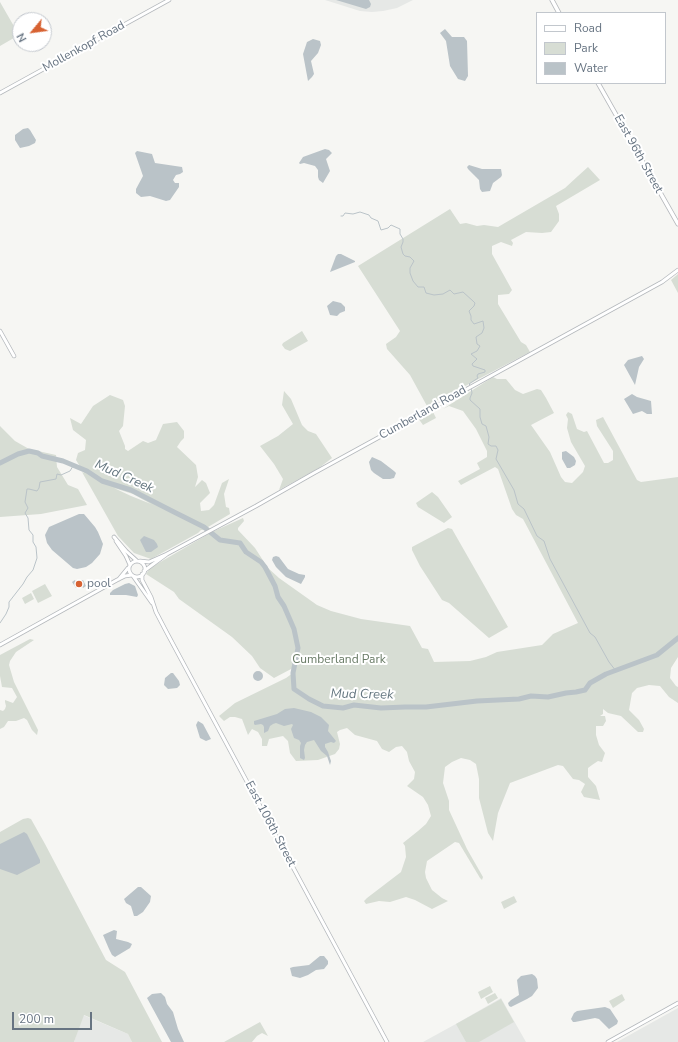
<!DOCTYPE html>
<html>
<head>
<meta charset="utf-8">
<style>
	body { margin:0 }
	#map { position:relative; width:678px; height:1042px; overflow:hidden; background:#f6f6f3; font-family:"Nunito Sans",sans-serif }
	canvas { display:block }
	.legend { position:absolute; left:536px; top:12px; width:130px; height:72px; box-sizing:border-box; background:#fff; border:1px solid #c2c7cd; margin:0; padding:5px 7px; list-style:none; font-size:12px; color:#677482 }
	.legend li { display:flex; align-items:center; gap:8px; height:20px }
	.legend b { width:20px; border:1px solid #c2c7cd }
	.north { position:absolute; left:12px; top:12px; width:40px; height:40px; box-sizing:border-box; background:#fff; border:1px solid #c2c7cd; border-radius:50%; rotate:241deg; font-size:11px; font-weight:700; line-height:16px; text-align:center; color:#677482 }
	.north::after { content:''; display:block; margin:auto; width:14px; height:18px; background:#d76232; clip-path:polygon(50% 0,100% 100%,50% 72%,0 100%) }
	.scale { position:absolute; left:12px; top:1012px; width:80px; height:18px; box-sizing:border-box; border:2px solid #677482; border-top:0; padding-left:5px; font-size:12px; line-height:14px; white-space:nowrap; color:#677482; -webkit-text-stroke:3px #fff; paint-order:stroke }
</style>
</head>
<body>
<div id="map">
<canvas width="678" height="1042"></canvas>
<ul class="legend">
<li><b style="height:5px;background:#fff"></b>Road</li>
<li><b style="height:11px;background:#d7ddd4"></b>Park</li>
<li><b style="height:11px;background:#bac3c8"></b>Water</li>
</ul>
<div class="north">N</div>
<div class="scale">200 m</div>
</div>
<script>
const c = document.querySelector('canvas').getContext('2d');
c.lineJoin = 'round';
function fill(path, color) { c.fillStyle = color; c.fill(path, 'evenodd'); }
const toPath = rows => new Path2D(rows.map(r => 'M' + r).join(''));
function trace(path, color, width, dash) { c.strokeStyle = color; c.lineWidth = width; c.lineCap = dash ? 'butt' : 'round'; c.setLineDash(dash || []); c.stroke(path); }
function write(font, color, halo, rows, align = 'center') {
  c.font = font + ' "Nunito Sans",sans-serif'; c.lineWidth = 4; c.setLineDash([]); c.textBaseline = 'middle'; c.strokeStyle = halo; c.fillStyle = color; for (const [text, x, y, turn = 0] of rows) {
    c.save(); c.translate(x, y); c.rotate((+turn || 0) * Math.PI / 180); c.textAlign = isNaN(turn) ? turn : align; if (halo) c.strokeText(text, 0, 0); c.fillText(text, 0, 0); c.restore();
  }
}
fill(toPath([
	[325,0,413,0,397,8,383,11,372,12,360,11],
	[501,998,526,1042,423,1042,454,1025],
	[678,1008,678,1042,617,1042],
	[83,1015,128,1034,132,1042,74,1042]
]), '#e6e8e6');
fill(toPath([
	[0,2,19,35,0,46],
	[588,167,600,180,556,206,559,214,559,221,551,232,542,233,526,232,511,240,513,243,512,246,501,242,492,246,492,254,512,290,509,294,498,295,498,304,521,342,526,345,530,352,427,406,410,375,387,349,386,344,396,337,400,331,358,266,450,209,460,224,466,223,477,226,484,225,498,227,565,188,578,176],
	[678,274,678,293,671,280],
	[302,331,308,341,290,351,285,349,282,345,283,343],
	[493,377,497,379,506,379,515,390,523,394,537,389,541,390,546,398,554,413,531,425,550,452,561,477,565,482,572,483,583,472,585,466,571,442,567,428,568,419,566,415,568,412,572,414,577,429,584,432,587,431,604,463,608,463,613,460,613,451,597,426,596,420,603,417,637,480,641,482,678,477,678,657,671,668,670,678,676,686,678,687,678,703,669,697,660,686,649,685,637,688,632,693,629,710,639,720,644,729,643,732,638,732,621,716,608,713,603,709,603,714,600,716,605,716,606,721,603,726,596,726,596,735,599,745,605,753,602,762,598,761,592,765,588,768,588,777,596,786,600,800,584,797,581,792,585,784,579,780,573,779,563,766,558,765,510,783,498,813,493,841,488,833,479,798,479,779,476,764,470,760,461,758,452,762,445,767,443,783,449,801,449,810,467,849,483,877,482,880,480,878,459,843,455,842,427,861,425,872,426,878,432,890,442,898,448,901,432,909,415,900,406,897,390,902,379,901,366,904,364,901,367,898,401,872,406,857,405,846,403,843,418,831,426,824,431,816,428,805,423,797,407,786,414,779,415,772,409,761,407,752,402,746,396,747,389,752,382,749,377,741,355,735,347,728,340,730,337,732,340,744,339,749,335,754,318,760,296,761,290,753,288,741,283,736,269,739,267,746,262,746,262,739,258,732,252,729,248,735,242,719,235,717,230,717,224,721,219,716,235,703,286,678,293,673,293,668,274,678,260,668,252,656,232,637,179,599,174,592,146,574,150,568,212,532,243,518,244,521,238,528,238,530,255,548,268,568,279,578,317,605,331,611,361,619,410,626,422,648,428,649,434,662,470,661,486,657,497,652,542,645,553,634,578,623,523,519,516,515,512,509,498,469,495,467,461,485,458,481,480,469,477,463,487,457,487,451,476,429,463,411,449,406,443,409],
	[284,391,291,399,302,425,308,431,316,434,332,458,319,468,279,490,283,479,274,464,260,446,278,436,293,424,282,405],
	[110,395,123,400,125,406,123,426,119,431,125,446,125,449,128,451,143,441,148,443,156,440,163,424,177,422,184,431,184,438,181,441,177,447,196,465,198,477,195,487,202,480,206,483,210,493,200,503,201,511,209,510,214,505,222,483,229,479,224,494,226,507,229,508,230,514,203,530,201,530,198,533,151,559,134,553,118,536,82,472,84,473,76,460,78,453,85,450,86,440,73,430,70,418,81,424,93,406],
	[114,488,133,494,151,504,131,496],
	[432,410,436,418,423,425,418,418],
	[0,426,15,441,29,449,56,455,57,467,68,485,78,489,87,505,41,514,0,517],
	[432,492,438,497,452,517,444,523,418,507,416,503],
	[448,528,452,529,508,627,489,638,449,603,442,600,420,566,412,550,412,547],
	[45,584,52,596,38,603,32,591],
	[31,593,34,599,25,604,22,598],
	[30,639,34,640,16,652,10,661,9,665,14,682,38,730,37,735,32,730,27,720,24,718,16,721,8,721,4,727,0,729,0,710,3,711,5,709,6,706,5,702,5,700,13,703,17,697,12,688,2,687,0,676,0,655],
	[28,818,31,819,45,844,106,960,125,972,162,1042,132,1042,128,1034,84,1015,74,1042,0,1042,0,832,23,819],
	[514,896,517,902,504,909,501,902],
	[490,986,493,992,481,999,478,992],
	[495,993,498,998,488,1004,485,998],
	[622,994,625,1000,613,1008,609,1001],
	[501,999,514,1022,479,1042,466,1042,456,1024],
	[260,1022,268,1036,262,1033,257,1036,252,1042,224,1042]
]), '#d7ddd4');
fill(toPath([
	[336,0,369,0,371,4,370,7,366,9],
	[445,29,452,37,464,37,467,41,468,76,465,81,458,79,450,66,446,41,440,33],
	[313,39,320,41,321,45,318,53,311,61,314,74,312,77,308,81,303,54,307,42],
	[28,128,30,130,36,140,35,143,29,146,20,148,15,140,15,135,23,129],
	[325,149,329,150,332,153,326,159,330,171,323,183,319,180,318,177,318,170,315,166,304,163,300,164,299,163,303,157],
	[137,151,152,154,155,163,182,167,183,172,180,174,176,175,173,180,175,183,179,183,179,187,170,200,166,201,150,196,141,197,136,193,136,189,143,176,135,153],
	[469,165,482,169,501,169,502,175,501,177,493,183,490,191,482,192,480,189,479,180,468,169,467,167],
	[338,254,341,254,355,261,355,262,330,272,336,256],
	[333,301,341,303,345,307,345,311,340,313,337,316,330,315,327,306],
	[642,356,644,359,639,367,635,385,624,365,628,360],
	[632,394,637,397,651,401,652,414,647,414,642,411,633,414,624,399],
	[566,451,574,457,576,461,575,465,570,468,567,468,562,459,562,452],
	[372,457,381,461,394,471,396,473,394,478,390,479,383,479,374,473,371,470,369,462],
	[79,514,84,514,95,527,98,532,103,544,100,554,92,563,86,567,77,569,73,568,52,550,47,543,45,535,49,527],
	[144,536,154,540,157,544,158,547,151,552,146,552,140,540],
	[276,556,279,557,288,569,299,574,305,575,305,577,301,584,286,577,276,567,272,560,273,557],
	[75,580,77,583,83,580,86,586,83,588,81,585,76,588,72,582],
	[129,583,135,586,138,595,137,597,126,595,110,595,110,593,113,590,125,584],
	'253 676a5 5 0 1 1 10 0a5 5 0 1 1-10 0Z',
	[171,673,173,673,179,681,180,685,177,688,168,689,164,685,165,678],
	[294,708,311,712,321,717,329,725,328,731,336,741,334,743,331,742,325,744,325,747,328,752,331,761,330,765,327,756,321,751,314,740,307,742,305,745,304,750,305,758,304,760,300,758,300,746,301,743,299,740,294,738,291,729,293,725,292,724,284,726,276,723,273,724,270,726,268,731,264,733,264,727,263,725,261,724,255,725,254,724,254,721,277,714,285,709],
	[198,721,203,724,211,739,206,741,200,738,196,725],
	[24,832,27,834,40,860,40,863,17,875,0,869,0,844],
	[138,887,141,887,151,896,150,902,143,912,137,916,134,916,131,906,126,903,124,899],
	[114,930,117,931,116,939,128,942,132,944,130,948,115,957,112,955,109,949,103,935],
	[320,956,324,956,328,961,328,964,324,969,316,970,308,975,300,978,292,976,290,968,293,967,309,965],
	[532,974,535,976,537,979,538,988,532,996,527,999,511,1007,509,1006,508,1003,511,1000,519,995,517,980,521,976],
	[161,993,165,997,167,1004,173,1012,178,1029,184,1042,171,1042,147,998,152,994],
	[605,1007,610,1009,618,1021,617,1024,609,1029,599,1019,595,1018,575,1022,573,1022,571,1019,574,1013,577,1011]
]), '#bac3c8');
trace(toPath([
	[341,216,343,216,345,213,353,214,360,212,369,215,371,218,378,221,381,230,388,228,391,225,400,229,400,234,403,239,403,242,401,247,403,254,405,256,410,257,414,261,410,268,410,273,413,281,418,287,424,287,426,293,434,295,443,294,450,290,454,294,463,292,473,301,475,303,474,306,469,311,471,316,471,320,474,324,483,321,484,328,482,333,476,337,477,344,480,346,477,351,471,354,477,359,472,364,473,366,485,370,485,372,478,374,477,376,478,378,469,384,470,385],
	[471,388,472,393,470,398,470,400,480,409,480,417,482,424,486,426,489,437,488,444,491,446,496,446,498,450,496,459,514,490,518,504,524,509,537,536,544,541,550,559,590,633,595,637,609,662,616,671],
	[0,623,6,614,9,607,9,602,23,584,27,577,33,570,37,558,36,547,33,542,33,535,29,530,28,518,25,513,28,508,25,502,27,489,29,489,37,491,39,488,40,482,56,479,57,474,61,475,70,471,73,466]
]), '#bac3c8', 1);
trace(toPath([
	[0,463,18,454,29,451,38,453,42,456,63,461,87,471,102,481,131,490,174,512,204,527,220,540,240,543,246,552,261,562,265,567,275,586,278,597,284,606,294,629,298,648,293,673,294,689,309,699,323,706,343,708,354,705,381,708,405,707,426,707,477,701,519,699,531,696,548,697,566,693,576,692,585,690,590,683,606,674,657,655,678,638]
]), '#bac3c8', 5);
const secondary = toPath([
	[0,93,169,0],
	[0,331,14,356],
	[114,537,126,551,137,561],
	[116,541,126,556,130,565],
	[140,561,149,562,167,554,256,506,314,473,662,282,678,270],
	'129 569a8 8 0 1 1 16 0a8 8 0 1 1-16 0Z',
	[144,571,167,554],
	[142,574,142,580,151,597,156,612,167,633,387,1042],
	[133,576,152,603],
	[119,579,128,568],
	[0,645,117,580,125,576,132,575],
	[608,1042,678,1003]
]);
const primary = toPath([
	[552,0,559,13],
	[598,83,678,224]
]);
trace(secondary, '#b4b8bc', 4.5);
trace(primary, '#b5b8bc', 5);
trace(secondary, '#fff', 3);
trace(primary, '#fff', 3.5);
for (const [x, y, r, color] of [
	[79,584,4,"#d76232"]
]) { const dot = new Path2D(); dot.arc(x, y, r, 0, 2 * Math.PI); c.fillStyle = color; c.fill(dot); trace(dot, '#fff', 1.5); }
write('12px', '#677482', '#fff', [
	["Mollenkopf Road",84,47,-29],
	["East 96th Street",638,154,61],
	["Cumberland Road",423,413,-29],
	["East 106th Street",270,824,62]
]);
write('12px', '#677482', '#fff', [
	["pool",87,584]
], 'left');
write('12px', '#687a65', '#fff', [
	["Cumberland Park",339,660]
]);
write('italic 13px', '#63757f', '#fff', [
	["Mud Creek",124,477,24],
	["Mud Creek",362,695,1]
]);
</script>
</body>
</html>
